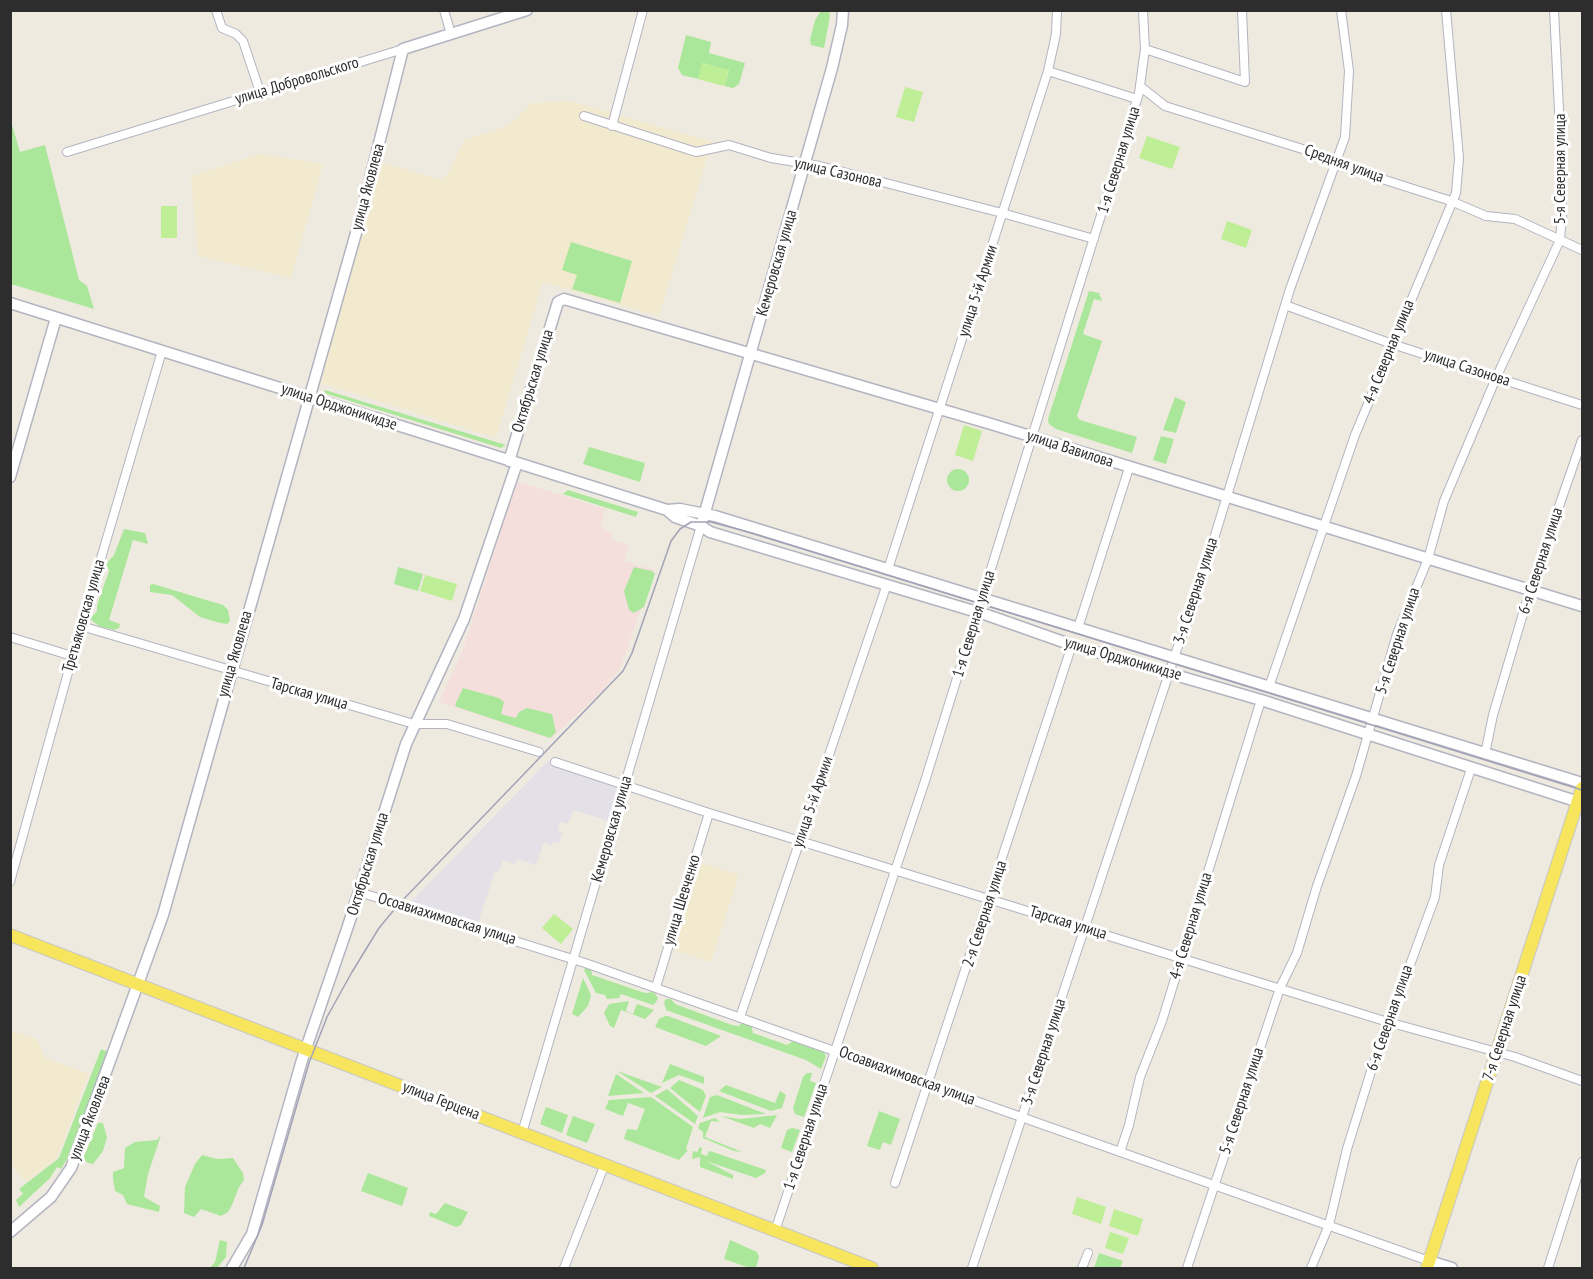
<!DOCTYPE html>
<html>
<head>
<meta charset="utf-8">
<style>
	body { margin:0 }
	#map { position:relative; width:1593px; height:1279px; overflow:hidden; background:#efeadf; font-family:"PT Sans Narrow",sans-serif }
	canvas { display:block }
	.frame { position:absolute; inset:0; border:12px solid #2d2d2d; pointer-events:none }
</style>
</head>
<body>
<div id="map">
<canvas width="1593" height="1279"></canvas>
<div class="frame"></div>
</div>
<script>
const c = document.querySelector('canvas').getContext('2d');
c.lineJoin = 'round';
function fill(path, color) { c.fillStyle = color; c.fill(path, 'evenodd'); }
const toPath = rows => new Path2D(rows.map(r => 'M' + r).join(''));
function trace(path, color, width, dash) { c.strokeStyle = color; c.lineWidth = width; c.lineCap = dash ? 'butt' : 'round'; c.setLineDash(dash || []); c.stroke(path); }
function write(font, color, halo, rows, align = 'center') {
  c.font = font + ' "PT Sans Narrow",sans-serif'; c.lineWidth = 6; c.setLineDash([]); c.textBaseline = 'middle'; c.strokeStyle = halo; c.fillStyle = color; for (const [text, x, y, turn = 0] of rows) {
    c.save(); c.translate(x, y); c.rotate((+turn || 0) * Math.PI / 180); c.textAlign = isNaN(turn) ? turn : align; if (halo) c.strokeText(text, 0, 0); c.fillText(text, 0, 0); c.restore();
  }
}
fill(toPath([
	[548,761,621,784,610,821,573,810,568,824,560,822,557,831,563,833,559,843,553,841,551,845,544,842,536,865,518,859,515,864,503,860,498,872,495,871,478,923,411,902]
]), '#e3e0e7');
fill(toPath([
	[571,101,712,142,659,316,543,282,496,438,318,382,378,161,441,180,448,174,464,140,508,126,531,103],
	[260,154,323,164,291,278,198,256,191,176],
	[702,863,739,875,711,962,670,949,692,877,697,878],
	[11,1031,37,1039,44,1057,89,1074,57,1158,26,1182,11,1165]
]), '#f1eacf');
fill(toPath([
	[517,481,605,509,600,525,612,534,611,540,629,545,624,561,654,570,621,667,603,690,551,739,439,702,462,652]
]), '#f5dfdd');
fill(toPath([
	[821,11,829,11,830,16,824,48,811,45,810,40,815,20],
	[686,35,711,42,709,53,745,63,739,84,733,88,724,86,729,71,703,63,698,79,682,75,678,68],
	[11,121,20,152,45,145,79,280,87,286,94,309,11,284],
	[571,242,632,261,620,303,572,289,577,275,562,270],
	[1089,291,1099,293,1102,301,1094,299,1083,334,1102,341,1077,416,1080,420,1137,437,1132,453,1056,429,1049,424,1048,419],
	[325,390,506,445,501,448,324,393],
	[1175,397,1186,402,1176,433,1163,430],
	[1161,436,1174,439,1166,464,1153,460],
	[589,447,645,463,640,482,583,464],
	'947 480a11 11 0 1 1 22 0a11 11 0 1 1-22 0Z',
	[568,490,638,512,636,517,563,494],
	[124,529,145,533,148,544,133,540,109,620,120,624,119,628,114,630,99,626,90,619,97,611,97,605,109,571,106,564,114,555],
	[398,567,423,574,418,591,394,584],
	[634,567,652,571,655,574,644,607,634,613,629,610,624,591],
	[153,584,223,605,228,610,230,621,227,624,220,623,200,617,172,595,150,592,150,585],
	[463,688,499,698,504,702,501,714,516,718,519,712,527,708,552,714,556,732,550,738,457,707,455,705],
	[586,966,591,968,592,975,645,993,654,992,658,998,656,1002,653,1005,621,994,619,998,607,999,605,995,596,993,584,970],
	[583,978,591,995,588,1006,578,1017,572,1014],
	[666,999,671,999,675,1004,732,1025,739,1026,743,1022,751,1024,753,1033,787,1045,796,1039,822,1050,826,1056,821,1069,806,1060,666,1010,664,1002],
	[629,1001,626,1011,633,1014,637,1004,654,1010,645,1019,621,1010,614,1028,610,1026,604,1013,609,1004],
	[665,1016,668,1016,721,1036,706,1046,655,1027,659,1019],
	[101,1049,108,1052,67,1159,61,1169,57,1167,50,1178,19,1207,16,1200,23,1194,19,1189,59,1158],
	[670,1064,704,1077,704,1084,679,1075,662,1083],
	[617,1071,662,1087,651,1093],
	[807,1073,812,1073,810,1081,816,1083,804,1117,795,1114,793,1108,803,1077],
	[616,1074,644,1093,608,1096],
	[679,1080,703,1090,706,1096,700,1112,670,1088],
	[726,1085,775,1103,780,1091,786,1095,782,1108,771,1111,719,1091],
	[667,1089,698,1116,695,1124,655,1096],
	[717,1095,766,1114,742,1115,720,1112,703,1118,710,1097],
	[651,1097,693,1127,686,1149,688,1150,679,1160,624,1139,627,1129,637,1130,645,1109,628,1103,623,1116,605,1109,609,1100],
	[546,1107,568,1115,562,1133,540,1124],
	[879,1111,900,1119,891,1145,883,1142,880,1150,867,1146],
	[777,1115,770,1128,760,1124,754,1128,721,1116,740,1119],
	[573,1116,595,1124,587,1143,566,1135],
	[715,1118,720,1122,711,1121,705,1137,742,1152,734,1151,703,1138,703,1132,698,1128,700,1123],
	[98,1123,103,1123,107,1137,103,1151,93,1164,88,1163,83,1159],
	[792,1128,800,1130,792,1152,781,1148,787,1130],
	[161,1135,148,1174,144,1197,160,1206,159,1212,127,1204,123,1195,115,1191,113,1179,113,1172,124,1168,125,1148,135,1142,157,1140],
	[700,1147,702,1148,701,1154,707,1156,709,1151,713,1152,766,1170,765,1173,756,1178,706,1161,733,1175,733,1179,700,1167,700,1157,692,1159,693,1151,697,1152],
	[202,1155,217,1159,233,1158,243,1173,244,1180,239,1187,232,1205,228,1212,221,1216,201,1209,194,1217,184,1213,185,1187,195,1164],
	[368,1173,408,1188,402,1206,361,1191],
	[445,1203,468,1212,461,1225,456,1227,429,1216,430,1212,436,1214],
	[220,1240,227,1242,226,1257,217,1268,210,1268,215,1262],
	[730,1240,757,1252,759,1257,756,1268,750,1268,724,1259],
	[1099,1253,1123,1261,1120,1268,1094,1268]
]), '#abe79a');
fill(toPath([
	[702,63,729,70,724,86,698,79],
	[905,87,923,92,914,122,896,117],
	[1147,136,1180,147,1172,169,1139,158],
	[161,206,177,206,177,238,161,238],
	[1227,221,1252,230,1246,248,1221,239],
	[964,425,982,431,973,461,955,455],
	[425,575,457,584,452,601,420,591],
	[554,914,573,929,561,944,542,928],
	[1077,1197,1106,1207,1101,1224,1072,1214],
	[1114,1209,1143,1219,1138,1236,1109,1226],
	[1110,1232,1129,1238,1123,1254,1105,1248]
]), '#beee96');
const street = toPath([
	[216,10,222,28,236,34,243,41,260,92],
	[444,10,451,34],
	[1145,49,1245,82,1242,10],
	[1048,71,1137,99],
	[1141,87,1165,106,1328,157,1335,164,1451,201,1486,216,1515,219,1582,250],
	[584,116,696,152,729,145,771,158,820,166,1002,213,1094,239],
	[612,126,643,10],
	[67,152,403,49],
	[1285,305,1392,344,1582,405],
	[888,569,1048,71,1056,34,1057,10],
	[81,626,414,724,447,724,539,752],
	[1078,628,1129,468],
	[10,637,72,656],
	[1269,687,1355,435,1456,193,1459,158,1446,10],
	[1485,754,1493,715,1530,590,1582,440],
	[555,762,709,813,1388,1022,1515,1057,1582,1081],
	[10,882,79,633,162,351],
	[359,892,585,963,1429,1261],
	[656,987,709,813],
	[740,1017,886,587],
	[522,1133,701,526],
	[1120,1152,1129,1125,1140,1077,1162,1021,1261,700],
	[895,1183,1072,645],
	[775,1231,925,781,1139,93,1145,49,1143,10],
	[564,1268,605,1164],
	[972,1268,1177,649,1192,611,1290,289,1345,137,1349,71,1341,10],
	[1082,1268,1088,1253],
	[1187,1268,1280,988,1297,953,1317,886,1356,776,1397,634,1428,559,1444,501,1496,378,1560,240,1562,217,1559,110,1554,10],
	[1311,1268,1329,1225,1347,1149,1372,1068,1435,897,1439,865,1471,769],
	[1548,1268,1582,1162]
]);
const secondary = toPath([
	[10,303,667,510,675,517,701,526,710,532,987,615,1072,645,1261,700,1582,803],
	[509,461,558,302,564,299,991,424,1582,606],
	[10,477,56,318],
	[667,510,680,509,715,516,1582,783],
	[703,519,832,68,842,25,843,10],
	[10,1232,51,1197,71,1168,163,915,358,226,403,49,527,10],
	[1429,1261,1452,1268],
	[232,1268,252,1234,302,1060,348,926,406,744,464,619,517,463]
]);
const primary = toPath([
	[10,935,872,1268],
	[1427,1268,1582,788]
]);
trace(street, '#b3b4c1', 10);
trace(secondary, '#b3b4c1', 13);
trace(primary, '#c8c8c8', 14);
trace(street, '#fff', 8);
trace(secondary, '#fff', 10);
trace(primary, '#f6e55d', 12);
trace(toPath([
	[244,1268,262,1225,309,1063,327,1017,352,972,379,928,398,905,623,671,632,653,671,541,680,529,691,522,711,522,752,533,1582,790]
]), '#a1a2b8', 1.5);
write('16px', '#2d2d2d', '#fff', [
	["улица Добровольского",297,81,-17],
	["1-я Северная улица",1119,160,-73],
	["Средняя улица",1344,164,20],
	["5-я Северная улица",1560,169,-90],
	["улица Сазонова",838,173,13],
	["улица Яковлева",368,187,-75],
	["Кемеровская улица",777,263,-74],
	["улица 5-й Армии",978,291,-72],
	["4-я Северная улица",1389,352,-68],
	["улица Сазонова",1467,368,18],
	["Октябрьская улица",533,381,-73],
	["улица Орджоникидзе",339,407,18],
	["улица Вавилова",1070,449,18],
	["6-я Северная улица",1541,561,-72],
	["3-я Северная улица",1196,591,-72],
	["Третьяковская улица",84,616,-74],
	["1-я Северная улица",974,624,-73],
	["5-я Северная улица",1398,641,-72],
	["улица Яковлева",235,654,-74],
	["улица Орджоникидзе",1123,659,16],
	["Тарская улица",309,694,16],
	["улица 5-й Армии",813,802,-71],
	["Кемеровская улица",612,829,-74],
	["Октябрьская улица",368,864,-73],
	["улица Шевченко",682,900,-73],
	["2-я Северная улица",985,914,-72],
	["Осоавиахимовская улица",447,919,17],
	["Тарская улица",1068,923,17],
	["4-я Северная улица",1191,926,-73],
	["6-я Северная улица",1390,1018,-71],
	["7-я Северная улица",1505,1028,-72],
	["3-я Северная улица",1044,1052,-72],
	["Осоавиахимовская улица",907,1076,20],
	["улица Герцена",441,1101,21],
	["5-я Северная улица",1242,1101,-72],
	["улица Яковлева",90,1118,-69],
	["1-я Северная улица",806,1137,-72]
]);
</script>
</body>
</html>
